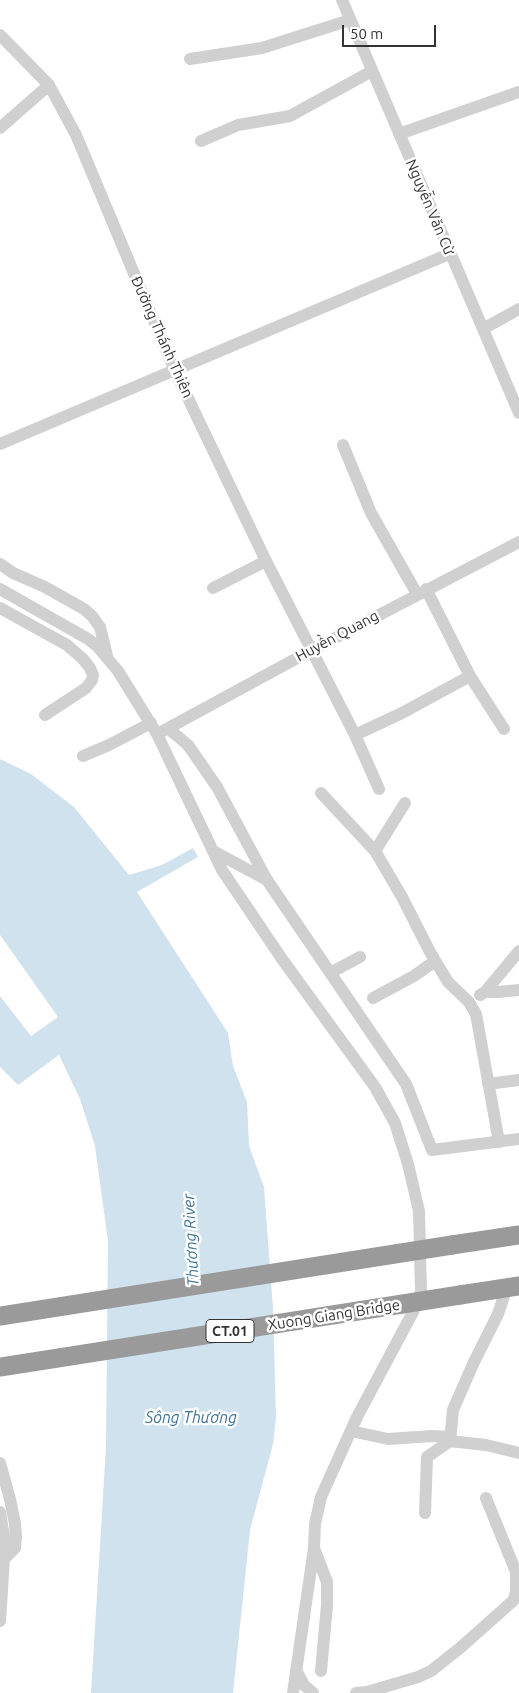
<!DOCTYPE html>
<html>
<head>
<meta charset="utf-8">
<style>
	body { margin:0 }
	#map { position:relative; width:519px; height:1693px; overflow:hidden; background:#fff; font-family:Ubuntu,sans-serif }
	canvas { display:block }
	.scale { position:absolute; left:342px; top:25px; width:94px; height:22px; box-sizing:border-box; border:2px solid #333; border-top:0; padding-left:6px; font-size:15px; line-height:18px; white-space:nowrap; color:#333; -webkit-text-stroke:4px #fff; paint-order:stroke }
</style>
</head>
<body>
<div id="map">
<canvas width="519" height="1693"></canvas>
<div class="scale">50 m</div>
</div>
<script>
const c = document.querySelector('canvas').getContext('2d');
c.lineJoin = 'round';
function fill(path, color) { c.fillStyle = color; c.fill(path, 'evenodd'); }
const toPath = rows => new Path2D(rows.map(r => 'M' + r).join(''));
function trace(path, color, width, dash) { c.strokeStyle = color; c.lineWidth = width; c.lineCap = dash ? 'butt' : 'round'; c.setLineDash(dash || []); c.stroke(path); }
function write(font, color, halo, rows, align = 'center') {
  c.font = font + ' Ubuntu,sans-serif'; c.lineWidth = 5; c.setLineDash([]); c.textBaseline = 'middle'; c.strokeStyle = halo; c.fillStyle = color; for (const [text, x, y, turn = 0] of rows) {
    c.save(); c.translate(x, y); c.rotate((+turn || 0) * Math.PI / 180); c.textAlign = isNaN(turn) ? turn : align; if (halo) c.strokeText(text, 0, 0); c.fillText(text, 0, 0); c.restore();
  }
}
fill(toPath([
	[0,759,31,774,74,807,129,875,162,865,193,848,198,857,137,892,228,1033,233,1066,247,1102,249,1146,264,1187,273,1308,276,1418,273,1444,250,1530,233,1693,91,1693,106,1447,108,1241,95,1146,80,1099,59,1055,18,1085,0,1067,0,996,31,1036,58,1017,0,935]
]), '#cfe2ee');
trace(toPath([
	[342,0,519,413],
	[0,35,49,85,76,135,174,369,266,561,355,735,379,789],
	[190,59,262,48,350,20],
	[0,128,49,85],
	[399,134,519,92],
	[201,141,238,125,290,116,372,71],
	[483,329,519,309],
	[0,444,449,254],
	[343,445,371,513,417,594],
	[0,564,13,573,45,587,84,609,92,616,100,627,107,656],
	[213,588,266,561],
	[0,589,88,639,97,646,118,671,157,734,222,870,282,959,375,1087,395,1123,408,1164,419,1211,421,1292,413,1312,357,1417,321,1497,315,1524,314,1548,293,1693],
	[426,589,470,676,504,729],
	[0,608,67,645,83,659,90,668,93,675,92,680,86,688,45,715],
	[169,729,188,745,217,787,267,880,406,1084,432,1150,519,1139],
	[161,732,312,650,519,542],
	[355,735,402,713,470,676],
	[83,756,109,745,151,723],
	[321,793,375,851,402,897,430,952,448,982,469,1002,476,1014,499,1142],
	[213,851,267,880],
	[375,851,405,803],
	[330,973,360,957],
	[485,992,519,951],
	[480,995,485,992,498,992,519,990],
	[373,998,414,976,435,961],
	[488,1084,519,1080],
	[351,1431,388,1439,432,1436,451,1437],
	[450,1441,453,1410,474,1362,498,1314,504,1296],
	[0,1463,10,1499,15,1524,16,1537,15,1548,4,1559],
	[0,1512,4,1537,4,1559,0,1621],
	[425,1513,427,1457,450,1441,486,1445,519,1453],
	[314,1548,327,1582,327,1605,321,1671],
	[296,1670,304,1685,313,1693],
	[356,1693,367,1692,418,1677,431,1671,460,1648,514,1600,516,1591,516,1572,486,1498]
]), '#d0d0d0', 12);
trace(toPath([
	[452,1245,519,1235],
	[460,1295,519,1286]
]), '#9a9a9a', 19);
trace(toPath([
	[0,1316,452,1245],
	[0,1367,460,1295]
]), '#9a9a9a', 19);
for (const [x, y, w] of [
	[230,1331,48]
]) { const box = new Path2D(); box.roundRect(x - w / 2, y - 11.5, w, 23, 4); c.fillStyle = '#fff'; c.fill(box); trace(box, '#333', 1); }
write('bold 14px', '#333', null, [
	["CT.01",230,1331]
]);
write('15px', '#333', '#fff', [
	["Nguyễn Văn Cừ",430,207,67],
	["Đường Thánh Thiên",162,337,66],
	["Huyền Quang",337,636,-28],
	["Xuong Giang Bridge",334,1315,-9]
]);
write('italic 16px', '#3f7597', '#fff', [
	["Thương River",191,1240,-93],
	["Sông Thương",191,1418]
]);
</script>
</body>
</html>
